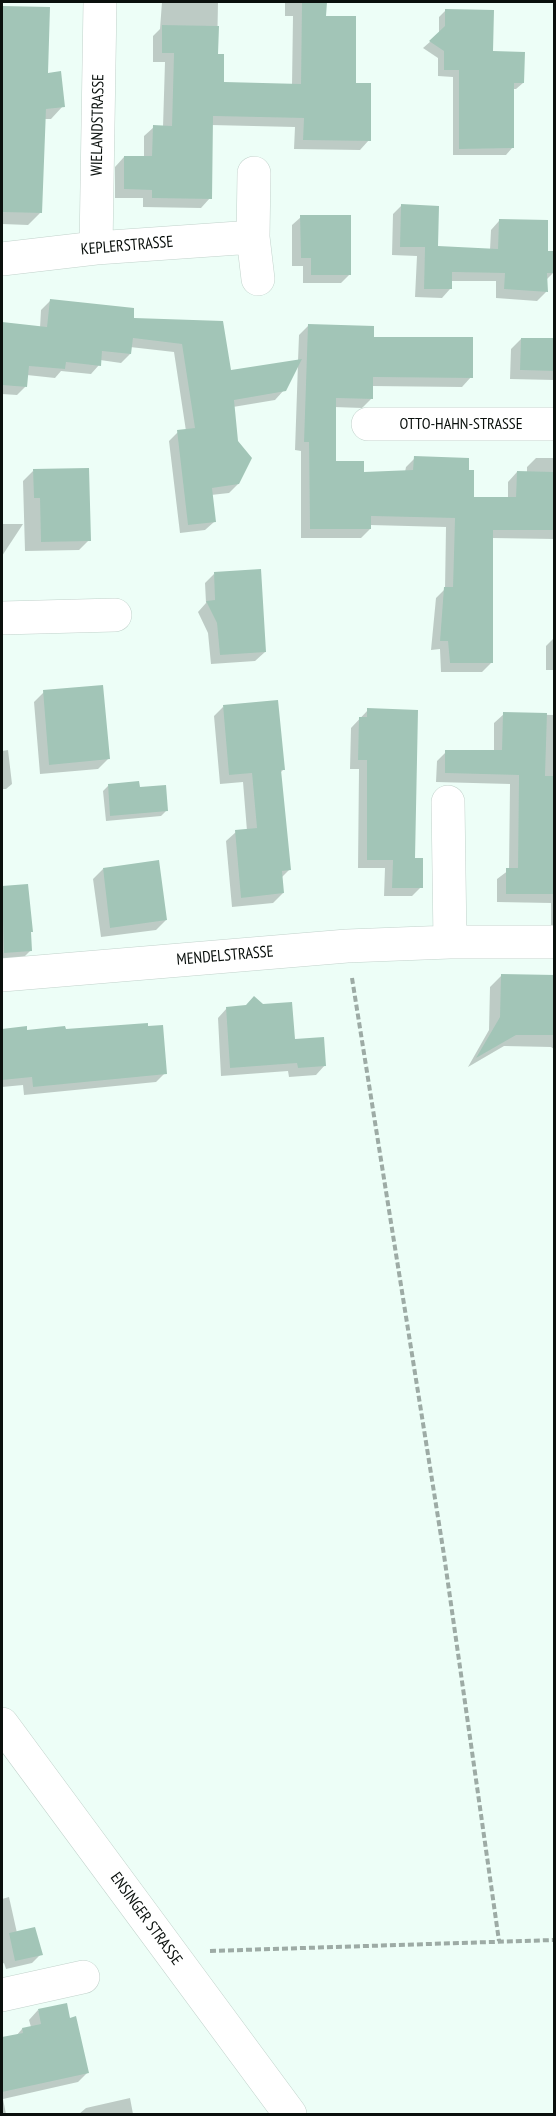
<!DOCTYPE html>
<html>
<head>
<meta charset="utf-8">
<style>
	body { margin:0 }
	#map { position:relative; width:556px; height:2116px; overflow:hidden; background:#edfef7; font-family:"PT Sans Narrow",sans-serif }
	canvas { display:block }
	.frame { position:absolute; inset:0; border:3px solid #0a100d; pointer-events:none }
</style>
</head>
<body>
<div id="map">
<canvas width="556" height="2116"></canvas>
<div class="frame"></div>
</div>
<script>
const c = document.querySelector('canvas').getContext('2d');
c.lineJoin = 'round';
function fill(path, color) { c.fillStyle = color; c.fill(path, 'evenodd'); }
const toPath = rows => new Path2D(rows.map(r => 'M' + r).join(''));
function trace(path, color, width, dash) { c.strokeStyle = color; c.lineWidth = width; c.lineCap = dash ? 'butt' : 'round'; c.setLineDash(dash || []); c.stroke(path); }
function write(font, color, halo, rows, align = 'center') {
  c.font = font + ' "PT Sans Narrow",sans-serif'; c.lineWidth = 4.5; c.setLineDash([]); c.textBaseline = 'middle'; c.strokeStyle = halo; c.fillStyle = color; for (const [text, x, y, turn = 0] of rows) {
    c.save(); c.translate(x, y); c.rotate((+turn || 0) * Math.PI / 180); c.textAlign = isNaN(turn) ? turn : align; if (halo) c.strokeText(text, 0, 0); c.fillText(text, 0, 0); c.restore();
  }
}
fill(toPath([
	[162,2,218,2,217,55,222,83,292,85,293,16,285,16,285,2,326,2,325,17,354,84,369,140,360,150,294,149,295,127,211,125,210,198,201,208,143,207,143,198,115,198,115,167,124,157,144,158,144,136,154,127,163,127,165,62,153,62,153,36,160,29],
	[2,7,49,9,46,75,63,106,51,119,44,119,40,213,28,225,2,224],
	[446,10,523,83,516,89,512,89,512,148,506,155,453,155,453,77,438,76,438,58,423,48,439,34,439,17],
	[402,205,436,247,490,250,491,230,499,221,546,252,553,273,546,280,546,292,537,301,496,298,496,281,451,281,450,289,442,298,415,297,417,256,392,255,393,214],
	[301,217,350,274,341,283,303,283,303,266,292,266,292,225],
	[50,301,132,320,222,322,230,372,298,361,299,335,309,325,372,338,471,377,462,387,371,386,371,399,362,408,334,407,334,462,362,473,405,472,406,467,415,458,472,498,508,498,508,482,517,472,527,472,527,467,536,458,554,458,554,539,492,538,491,663,482,672,441,672,440,649,431,650,436,598,445,589,446,527,370,525,370,529,361,538,301,538,301,451,295,450,298,363,284,390,275,400,233,407,238,484,229,493,211,495,214,522,205,530,180,533,169,441,178,432,186,431,174,352,130,347,130,354,121,363,100,360,99,365,91,374,61,371,55,378,27,375,25,387,17,395,2,394,2,324,40,328,41,310],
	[521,339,554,339,554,380,510,379,511,349],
	[33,471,89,540,79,550,25,551,23,481],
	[2,524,23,524,2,556],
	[214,574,265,652,255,661,211,664,208,633,198,612,206,603,205,583],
	[554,638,554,670,546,670,546,646],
	[44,692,108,759,98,769,40,774,34,702],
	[223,707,283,770,280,773,289,870,281,878,283,893,273,903,232,907,226,841,236,832,247,831,243,782,220,784,214,716],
	[368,710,421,887,412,896,384,896,385,868,358,868,359,769,350,769,351,728],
	[504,714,554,715,554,928,551,928,551,903,497,902,497,879,509,870,510,784,436,782,437,761,446,752,494,752,494,723],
	[8,750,12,784,6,789,2,789,2,751],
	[108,786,138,789,166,811,161,816,106,821,103,791],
	[103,869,166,920,156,930,101,937,93,879],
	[27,885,31,932,29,934,31,950,22,959,2,961,2,887],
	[502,975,554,976,554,1049,551,1047,504,1046,468,1067,489,1030,490,987],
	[227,1008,294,1040,325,1065,316,1075,289,1077,288,1071,221,1076,218,1018],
	[26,1028,26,1031,65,1031,165,1073,156,1082,24,1095,23,1085,2,1087,2,1030],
	[9,1897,17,1933,41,1954,32,1963,6,1969,4,1963,2,1964,2,1899],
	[38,2010,87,2073,78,2082,3,2099,6,2114,2,2114,2,2039,16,2036,22,2029,31,2027,29,2020],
	[130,2098,133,2114,79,2114,86,2108]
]), '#0003');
fill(toPath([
	[302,2,327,2,326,16,356,16,356,83,371,83,371,141,303,140,304,118,213,116,212,199,152,198,152,190,124,189,124,156,152,156,153,125,172,126,174,53,162,53,162,25,219,26,218,54,224,54,224,82,301,84],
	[2,6,50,7,48,73,61,71,65,107,46,109,42,213,2,212],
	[445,9,494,10,493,51,525,52,524,83,514,83,514,148,459,149,459,70,444,70,444,51,429,41,445,26],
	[401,204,439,206,438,246,498,249,499,219,548,220,548,251,555,251,555,273,547,273,548,292,504,289,505,273,452,272,452,289,424,289,425,247,400,247],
	[300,215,351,215,351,275,311,275,311,258,301,258],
	[50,299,134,308,134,318,223,321,231,370,302,359,286,391,234,400,238,441,252,458,239,484,212,488,216,522,188,525,177,430,195,428,182,344,133,338,131,354,102,351,101,366,66,362,65,369,29,366,27,387,2,385,2,322,47,327],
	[308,324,374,326,374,337,473,337,473,378,373,377,373,399,336,398,336,461,364,461,364,472,413,470,414,456,469,458,469,470,474,470,474,497,516,497,517,471,555,472,555,530,493,530,493,663,450,663,448,641,440,641,444,587,453,587,455,518,371,516,371,529,310,529,309,442,304,442],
	[521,338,555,338,555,371,520,370],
	[89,468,91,541,41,542,40,498,34,498,33,469],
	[261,569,266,652,220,655,217,623,206,601,215,600,214,572],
	[103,685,110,759,49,765,43,690],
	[278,700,285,770,281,770,291,870,282,871,284,893,241,898,235,830,257,828,252,773,229,775,223,705],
	[367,708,418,710,415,858,423,858,423,888,392,888,393,860,367,860,367,760,358,760,359,717,367,717],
	[503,712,547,713,545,776,555,776,555,894,506,894,506,868,518,868,519,775,445,773,445,750,502,750],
	[139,781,140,787,166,785,168,811,110,816,108,784],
	[159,860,167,920,110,928,103,868],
	[28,884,33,932,31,932,32,951,4,953,2,886],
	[501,974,555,975,555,1035,516,1035,476,1058,500,1017],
	[254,996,263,1004,292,1002,295,1039,324,1037,326,1066,298,1068,297,1063,230,1068,226,1007,246,1005],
	[148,1023,148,1026,163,1025,167,1074,33,1087,32,1077,2,1080,2,1029,27,1026,27,1030,65,1026,66,1029],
	[35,1927,43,1955,15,1961,9,1933],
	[67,2003,70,2018,76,2016,89,2073,2,2092,2,2037,23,2033,22,2028,41,2024,38,2009]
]), '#a2c5b7');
const minor = toPath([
	[254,173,253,237,258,279],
	[96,248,100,2],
	[2,259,96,248,253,237],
	[368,424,554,424],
	[2,618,115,615],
	[448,802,450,942],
	[2,975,347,946,450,942,554,942],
	[2,1995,83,1977]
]);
const tertiary = toPath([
	[2,1724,290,2114]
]);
trace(minor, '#c1d2cb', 34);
trace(tertiary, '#c1d2cb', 34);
trace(toPath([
	[352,978,444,1555,499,1941],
	[210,1951,554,1940]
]), '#9daba5', 4, [6, 3]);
trace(minor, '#fff', 33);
trace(tertiary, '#fff', 33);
write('16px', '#0a100d', '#fff', [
	["WIELANDSTRASSE",98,125,-89],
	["KEPLERSTRASSE",127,246,-5],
	["OTTO-HAHN-STRASSE",461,424],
	["MENDELSTRASSE",225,956,-5],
	["ENSINGER STRASSE",146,1919,54]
]);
</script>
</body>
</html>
